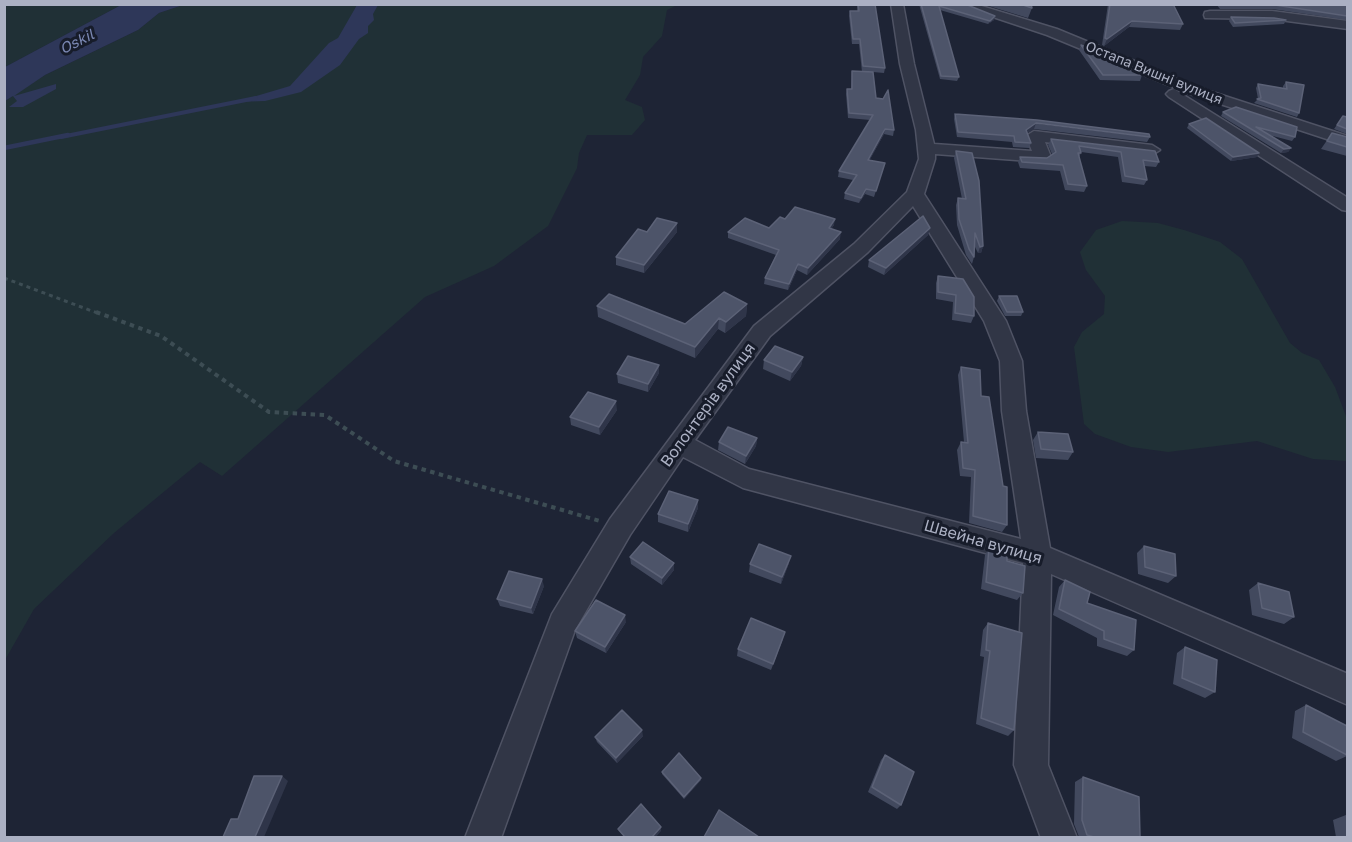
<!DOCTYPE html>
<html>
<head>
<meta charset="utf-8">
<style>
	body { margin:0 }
	#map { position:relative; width:1352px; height:842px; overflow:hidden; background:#1e2435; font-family:"Golos Text",sans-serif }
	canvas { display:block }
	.frame { position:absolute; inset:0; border:6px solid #abb0c3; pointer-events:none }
</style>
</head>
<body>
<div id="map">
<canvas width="1352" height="842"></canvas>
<div class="frame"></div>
</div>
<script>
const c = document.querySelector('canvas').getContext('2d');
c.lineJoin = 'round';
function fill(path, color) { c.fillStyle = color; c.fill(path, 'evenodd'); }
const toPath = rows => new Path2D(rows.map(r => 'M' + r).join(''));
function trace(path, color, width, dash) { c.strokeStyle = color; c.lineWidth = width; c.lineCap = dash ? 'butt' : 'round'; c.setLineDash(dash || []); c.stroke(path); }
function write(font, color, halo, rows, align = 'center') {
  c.font = font + ' "Golos Text",sans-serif'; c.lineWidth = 6; c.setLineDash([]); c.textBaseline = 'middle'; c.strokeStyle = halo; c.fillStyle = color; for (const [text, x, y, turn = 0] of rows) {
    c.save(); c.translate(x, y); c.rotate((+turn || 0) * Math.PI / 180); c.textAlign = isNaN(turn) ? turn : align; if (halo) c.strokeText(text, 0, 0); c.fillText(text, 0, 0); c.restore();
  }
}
fill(toPath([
	[5,5,121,5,5,67],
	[183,5,677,5,667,10,662,36,643,57,640,75,625,100,642,107,645,120,632,135,587,135,579,153,577,168,548,226,494,266,425,297,222,476,200,462,114,533,34,609,5,660,5,101,45,75,138,30,159,13],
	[1122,221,1158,223,1184,230,1220,242,1242,259,1290,343,1302,353,1319,360,1335,387,1347,419,1347,461,1313,459,1257,441,1168,452,1131,447,1095,434,1084,424,1074,347,1082,332,1104,314,1105,296,1086,270,1080,252,1096,230]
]), '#203036');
fill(toPath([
	[121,5,183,5,159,13,138,30,45,75,14,96,56,84,56,89,23,107,9,107,17,101,13,96,5,101,5,67],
	[357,5,378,5,373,14,374,20,368,26,368,33,359,39,340,65,301,92,265,101,236,102,290,86,329,43,338,38]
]), '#2e3759');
trace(toPath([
	[61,137,256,98]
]), '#2e3759', 4);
trace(toPath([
	[4,148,68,135]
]), '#2e3759', 4.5);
const minor = toPath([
	[891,4,903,4,914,64,934,144,1032,151,1026,136,1034,131,1152,145,1160,150,1152,155,1045,142,1051,157,1043,162,935,154,935,159,924,194,1006,321,1022,361,1026,411,1050,548,1348,674,1348,705,1051,574,1048,765,1077,838,1041,838,1014,765,1023,563,743,488,683,457,630,535,575,630,501,838,465,838,552,614,610,519,754,326,854,244,907,192,919,159,916,130,900,64,891,4],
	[913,206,984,321,1000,361,1002,411,1021,539,749,469,695,440,770,336,868,252,913,206],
	[954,4,975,4,1057,29,1200,88,1348,136,1348,146,1190,94,1047,35,954,4],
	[1210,11,1272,11,1348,21,1348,29,1272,19,1205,18,1204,15,1205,12,1210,11],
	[1174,89,1348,198,1348,211,1342,210,1169,97,1166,94,1169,91,1174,89]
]);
trace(minor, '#4f5364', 3);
trace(toPath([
	[4,278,100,314]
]), '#3d4d54', 3, [4, 4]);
trace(toPath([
	[96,312,161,336,269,412,325,415,394,461,600,521]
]), '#3d4d54', 4, [4.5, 4.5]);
fill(minor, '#313646');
fill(toPath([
	[857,4,875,4,885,68,884,73,873,72,876,98,894,130,893,136,884,134,869,161,885,163,874,197,865,194,859,203,844,199,845,193,853,180,838,177,839,171,870,120,848,118,846,94,847,89,851,89,852,71,862,72,859,44,852,44,849,16,850,11,857,11],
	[919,4,965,4,995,16,994,20,988,24,940,10,959,77,957,81,940,79],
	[982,4,1031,4,1032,8,1028,18],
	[1108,4,1173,4,1183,24,1180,30,1129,27,1104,46,1102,45],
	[1216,4,1347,4,1347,20,1272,9,1220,9],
	[1231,17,1286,20,1284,24,1233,27,1229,21],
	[1081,45,1142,75,1140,81,1100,80,1079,50],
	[1286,82,1299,113,1297,117,1254,103,1258,99,1256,88,1258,84,1283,88,1283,86],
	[1223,112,1295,137,1292,141,1269,135,1291,148,1288,152,1281,153,1221,116],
	[955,114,1150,137,1147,142,1034,129,1027,133,1031,143,1029,148,1013,147,1012,142,957,137,954,119],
	[1343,116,1347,117,1347,134,1334,129],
	[1189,124,1257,157,1231,161,1187,128],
	[1332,133,1347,137,1347,156,1321,149],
	[1051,139,1155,151,1159,162,1156,167,1144,166,1147,180,1144,185,1122,182,1118,157,1081,152,1079,158,1087,186,1084,192,1065,190,1060,171,1020,168,1018,162,1020,157,1047,158,1052,154,1048,145],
	[956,151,983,246,981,253,978,253,974,245,974,257,972,264,966,255,957,225,956,205,958,198,962,199,954,158],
	[785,219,834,225,831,229,840,239,807,275,797,270,788,290,764,284,765,278,776,255,728,238,728,232,769,228],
	[677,223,677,232,644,273,616,265,616,257,647,232],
	[930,228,928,235,884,275,868,267,869,260],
	[938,276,963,279,974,316,971,323,952,320,953,302,936,299,936,283],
	[999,296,1023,312,1021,316,1005,316,997,301],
	[747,304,746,316,725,333,718,329,695,358,598,317,597,306,685,324],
	[803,357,801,366,790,381,763,369,764,360],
	[659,365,659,373,648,392,618,383,617,374],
	[961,367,981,396,1007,525,1002,532,969,523,971,477,960,476,957,450,961,442,964,442,958,375],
	[617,410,600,435,571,425,570,417],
	[1038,432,1073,452,1068,460,1036,458,1033,440],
	[757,438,756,446,745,464,718,450,719,442],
	[698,500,698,508,688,532,658,522,658,514],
	[1144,546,1176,576,1168,583,1138,574,1137,553],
	[989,548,1023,593,1017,600,981,589,985,555],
	[630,557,674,563,674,570,662,585,631,564],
	[789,563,781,584,749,572,750,564],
	[1065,580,1087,603,1134,650,1127,656,1097,646,1097,638,1053,615,1059,587],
	[1258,583,1294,617,1284,624,1252,615,1249,590],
	[544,586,533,614,500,606,497,599],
	[626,622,606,653,577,638,575,631],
	[988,623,1014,730,1008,736,976,724,984,657,980,656,983,630],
	[783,639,771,670,737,656,738,649],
	[1185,647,1215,692,1205,698,1173,684,1177,653],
	[1306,705,1347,756,1336,761,1292,738,1295,711],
	[643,736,617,763,597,742,595,737],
	[885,755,901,805,897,809,868,792,881,760],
	[662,772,701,780,684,799,662,774],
	[1083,777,1140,837,1079,837,1074,824,1075,782],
	[1346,815,1347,816,1347,837,1336,837,1333,820]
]), '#42495e');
fill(toPath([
	[995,16,994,20,988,24,990,21],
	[1132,21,1129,27,1104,46,1107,39],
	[1036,123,1034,129,1024,135,1026,130],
	[885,129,884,134,866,166,868,160],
	[1291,148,1288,152,1281,153,1284,149],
	[1259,153,1257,157,1231,161,1233,157],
	[866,189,865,194,859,203,861,198],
	[835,219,834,225,828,234,829,228],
	[677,223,677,232,644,273,644,265],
	[930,228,928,235,884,275,886,268],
	[841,232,840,239,807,275,808,268],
	[983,246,981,253,978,253,980,247],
	[798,264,797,270,788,290,789,284],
	[747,304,746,316,725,333,726,322],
	[719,318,718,329,695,358,695,347],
	[803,357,801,366,790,381,792,372],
	[659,365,659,373,648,392,648,384],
	[616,401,617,410,600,435,599,427],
	[757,438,756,446,745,464,746,456],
	[698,500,698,508,688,532,688,524],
	[791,556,789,563,781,584,782,577],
	[674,563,674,570,662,585,662,578],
	[542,579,544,586,533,614,531,608],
	[625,615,626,622,606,653,605,647],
	[642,730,643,736,617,763,616,758],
	[282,776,288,781,264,837,255,837],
	[701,778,701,780,684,799,684,797],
	[661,827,661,831,656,837,652,837]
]), '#2f3549');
const building = toPath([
	[858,4,875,4,885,68,863,66,860,39,853,39,850,11,859,11,858,4],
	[921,4,965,4,995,16,990,21,939,6,959,77,941,76,921,4],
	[1020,4,1031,4,1032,8,1020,4],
	[1110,4,1173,4,1183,24,1132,21,1107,39,1105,38,1110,4],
	[1347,4,1347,16,1275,5,1222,4,1347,4],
	[1231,17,1274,18,1286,20,1235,23,1231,17],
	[1081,45,1132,66,1142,75,1103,75,1081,45],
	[852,71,873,72,876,98,883,99,888,90,894,130,885,129,868,160,885,163,876,191,866,189,861,198,845,193,857,175,839,171,873,115,849,113,847,89,852,89,852,71],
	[1286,82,1304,85,1299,113,1257,99,1261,98,1258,84,1287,89,1286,82],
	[1236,107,1297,127,1295,137,1256,127,1291,148,1284,149,1223,112,1236,107],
	[955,114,1037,120,1149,134,1150,137,1036,123,1026,130,1031,143,1015,142,1014,136,958,132,955,114],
	[1343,116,1347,117,1347,129,1337,125,1343,116],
	[1206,118,1259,153,1233,157,1189,124,1206,118],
	[1332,133,1347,137,1347,147,1327,141,1332,133],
	[1051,139,1155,151,1159,162,1143,160,1147,180,1125,176,1121,152,1079,146,1081,153,1078,153,1087,186,1068,184,1063,165,1022,162,1020,157,1047,158,1056,152,1051,139],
	[956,151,972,153,979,181,983,246,980,247,975,233,974,257,969,249,959,219,958,198,966,199,956,151],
	[795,207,835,219,829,228,841,232,808,268,798,264,789,284,765,278,779,250,728,232,745,218,769,228,780,217,785,219,795,207],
	[923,216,930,228,886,268,869,260,923,216],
	[657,218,677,223,644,265,616,257,638,229,647,232,657,218],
	[938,276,963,279,974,297,974,316,955,313,956,295,938,292,938,276],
	[724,292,747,304,726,322,719,318,695,347,597,306,609,294,685,324,724,292],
	[999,296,1017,296,1023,312,1007,312,999,296],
	[775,346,803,357,792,372,764,360,775,346],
	[628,356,659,365,648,384,617,374,628,356],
	[961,367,980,370,981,396,989,397,1003,486,1007,487,1007,525,973,516,975,470,963,468,961,442,968,443,961,367],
	[588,392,616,401,599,427,570,417,588,392],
	[728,427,757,438,746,456,719,442,728,427],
	[1038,432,1068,434,1073,452,1041,449,1038,432],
	[669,491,698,500,688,524,658,514,669,491],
	[643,542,674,563,662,578,630,557,643,542],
	[759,544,791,556,782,577,750,564,759,544],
	[1144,546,1175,554,1176,576,1145,567,1144,546],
	[989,548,1007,552,1007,561,1025,566,1023,593,986,582,989,548],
	[509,571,542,579,531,608,497,599,509,571],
	[1065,580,1090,592,1087,603,1136,620,1134,650,1104,639,1104,631,1059,609,1065,580],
	[1258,583,1289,592,1294,617,1262,608,1258,583],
	[596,600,625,615,605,647,575,631,596,600],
	[751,618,785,632,773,664,738,649,751,618],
	[988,623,1022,633,1014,730,981,718,990,651,986,650,988,623],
	[1185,647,1217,660,1215,692,1182,678,1185,647],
	[1306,705,1347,726,1347,755,1303,732,1306,705],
	[622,710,642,730,616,758,595,737,622,710],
	[679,753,701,778,684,797,662,772,679,753],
	[885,755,914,772,901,805,872,787,885,755],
	[254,776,282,776,255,837,223,837,231,819,238,819,254,776],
	[1083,777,1139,797,1140,837,1094,837,1087,835,1082,820,1083,777],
	[641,804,661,827,652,837,625,837,618,829,641,804],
	[719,810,759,837,704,837,719,810]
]);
fill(building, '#4d5469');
trace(building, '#5c6277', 1.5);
write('14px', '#abb0c3', '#171c2a', [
	["Остапа Вишні вулиця",1154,73,22]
]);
write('italic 15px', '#7a87b2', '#171c2a', [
	["Oskil",77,42,-27]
]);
write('16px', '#abb0c3', '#171c2a', [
	["Волонтерів вулиця",708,405,-54],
	["Швейна вулиця",983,542,16]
]);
</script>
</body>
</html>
